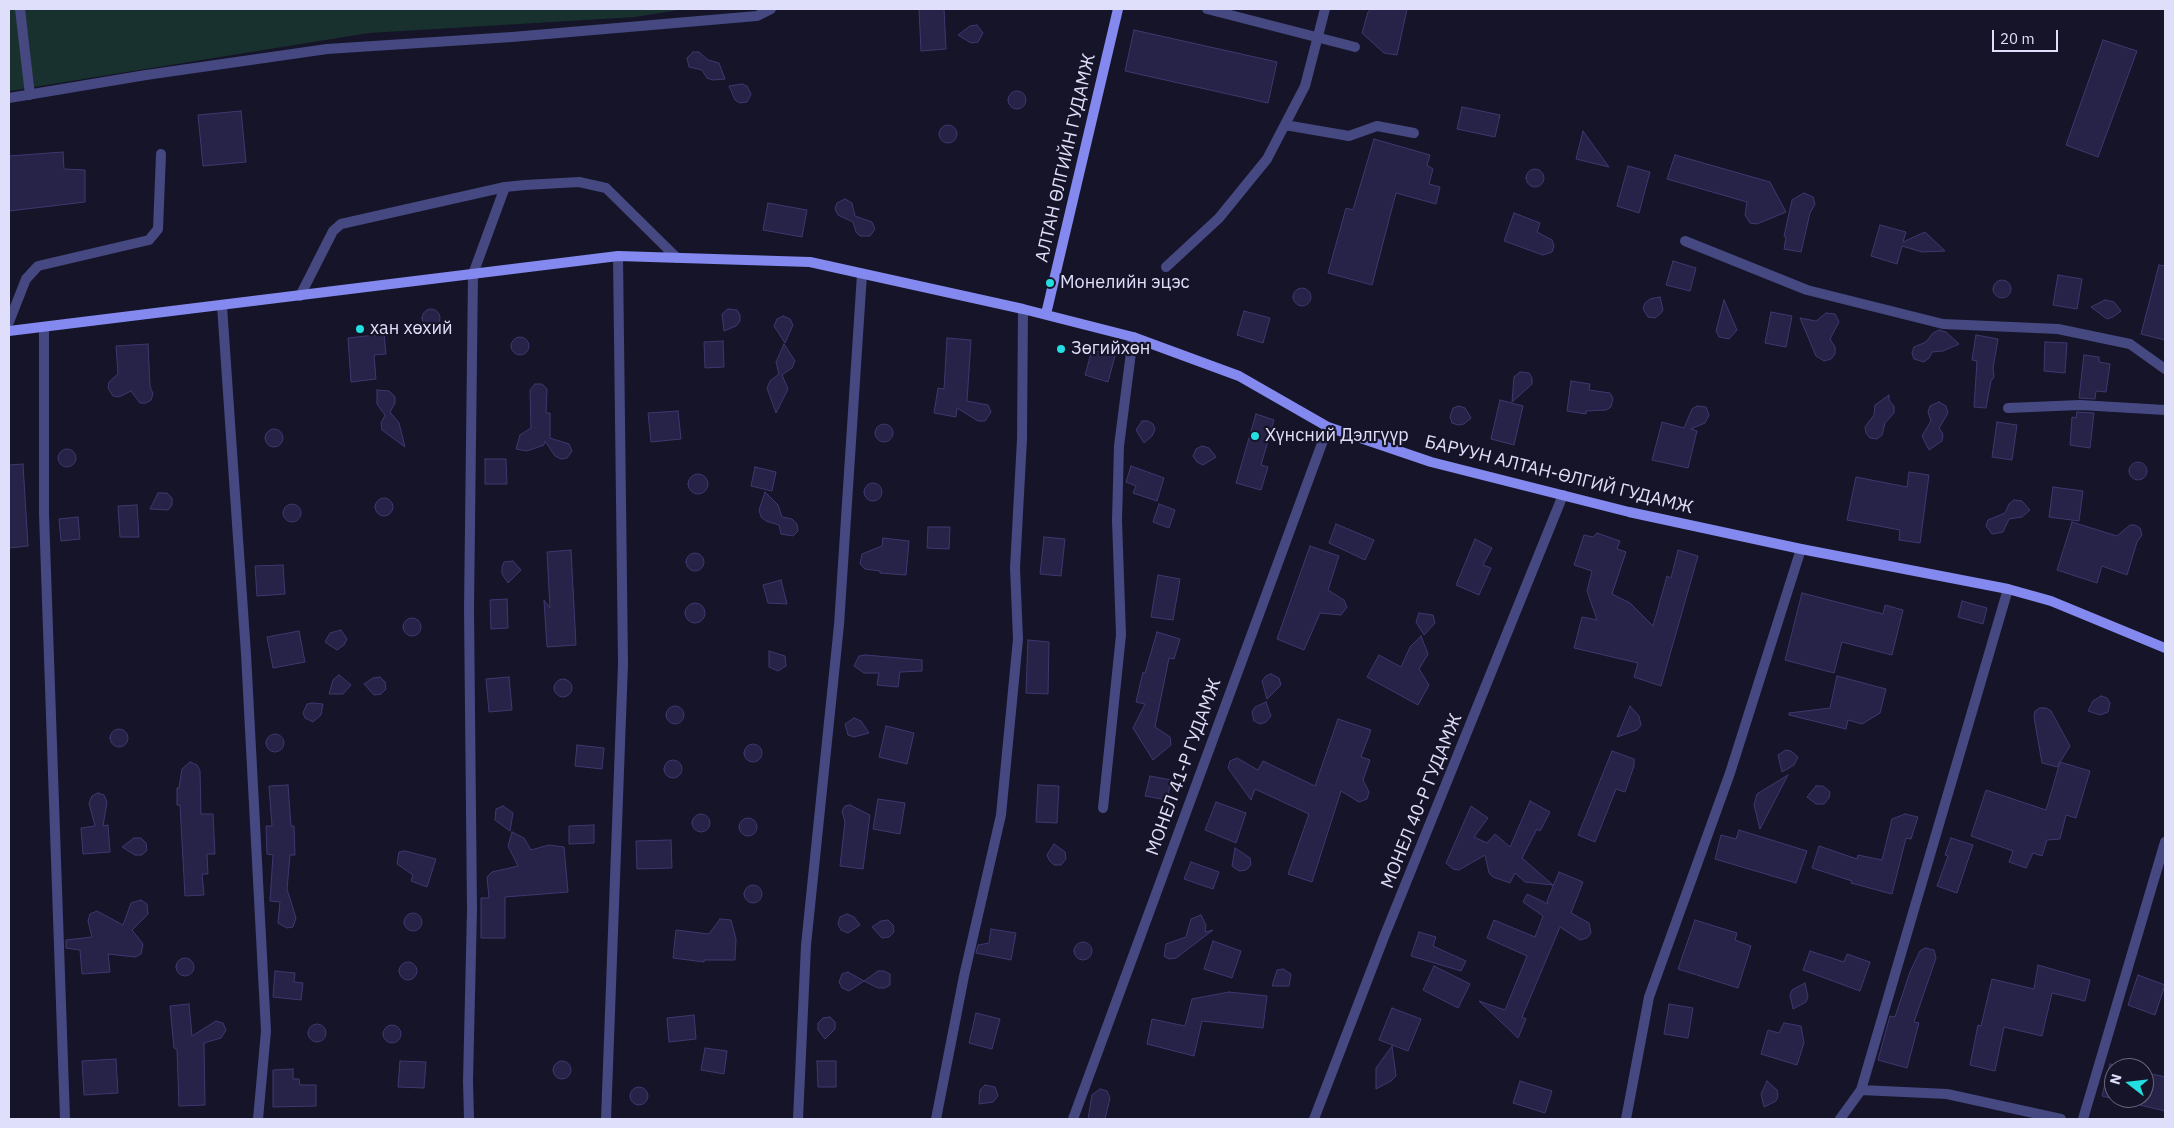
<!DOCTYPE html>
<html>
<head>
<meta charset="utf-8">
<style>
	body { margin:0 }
	#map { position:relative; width:2174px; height:1128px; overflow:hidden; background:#161428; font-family:"IBM Plex Sans",sans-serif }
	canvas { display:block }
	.frame { position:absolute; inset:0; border:10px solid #e0dffb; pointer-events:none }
	.north { position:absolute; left:2104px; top:1058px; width:50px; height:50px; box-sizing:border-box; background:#161428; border:1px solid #67657c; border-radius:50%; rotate:286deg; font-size:14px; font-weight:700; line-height:20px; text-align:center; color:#e0dffb }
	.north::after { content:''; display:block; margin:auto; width:18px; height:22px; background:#24dfe2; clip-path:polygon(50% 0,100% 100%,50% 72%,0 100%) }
	.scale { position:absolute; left:1992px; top:30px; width:66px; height:22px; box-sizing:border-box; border:2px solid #e0dffb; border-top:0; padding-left:6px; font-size:15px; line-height:18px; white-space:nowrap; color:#e0dffb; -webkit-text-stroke:4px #161428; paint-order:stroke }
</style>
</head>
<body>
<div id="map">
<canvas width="2174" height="1128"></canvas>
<div class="frame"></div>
<div class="north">N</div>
<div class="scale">20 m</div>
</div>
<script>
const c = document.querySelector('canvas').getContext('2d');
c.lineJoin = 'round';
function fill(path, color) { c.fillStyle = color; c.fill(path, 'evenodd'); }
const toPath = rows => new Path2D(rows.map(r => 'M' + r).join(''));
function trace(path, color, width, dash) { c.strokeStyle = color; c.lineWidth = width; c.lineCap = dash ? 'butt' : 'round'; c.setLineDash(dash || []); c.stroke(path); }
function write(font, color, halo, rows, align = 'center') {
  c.font = font + ' "IBM Plex Sans",sans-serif'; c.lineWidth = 4.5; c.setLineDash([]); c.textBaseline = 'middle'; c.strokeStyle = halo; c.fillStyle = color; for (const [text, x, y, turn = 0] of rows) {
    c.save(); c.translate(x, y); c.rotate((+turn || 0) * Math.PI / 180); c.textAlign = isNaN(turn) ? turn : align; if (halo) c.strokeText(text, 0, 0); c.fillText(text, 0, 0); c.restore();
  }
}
fill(toPath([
	[9,9,685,9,635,17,369,33,9,91]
]), '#18312e');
const building = toPath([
	[919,9,944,9,946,49,921,51,919,9],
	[1372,9,1407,9,1397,55,1384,53,1362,33,1368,12,1372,9],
	[977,25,983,33,978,42,971,43,958,35,970,26,977,25],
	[1134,30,1277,62,1268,103,1125,71,1134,30],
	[2103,40,2137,51,2098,157,2066,145,2103,40],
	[693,52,699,52,708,60,719,63,725,79,713,80,707,78,702,70,689,67,687,58,693,52],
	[742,84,747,86,751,94,747,102,740,103,735,100,729,86,742,84],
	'1008 100a9 9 0 1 1 18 0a9 9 0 1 1-18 0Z',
	[1462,107,1500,115,1495,137,1457,129,1462,107],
	[241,111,246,162,203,166,198,115,241,111],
	'939 134a9 9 0 1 1 18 0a9 9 0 1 1-18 0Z',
	[1583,131,1609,167,1576,159,1583,131],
	[1374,139,1430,155,1427,165,1433,169,1429,184,1440,187,1436,204,1396,193,1372,285,1328,273,1346,208,1353,210,1374,139],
	[63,152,64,169,85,170,85,202,9,211,9,156,63,152],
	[1675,155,1770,182,1786,212,1757,224,1750,223,1745,215,1747,202,1667,179,1675,155],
	[1628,166,1650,172,1639,213,1617,206,1628,166],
	'1526 178a9 9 0 1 1 18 0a9 9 0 1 1-18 0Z',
	[1804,193,1813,197,1815,204,1810,213,1801,252,1784,249,1786,237,1784,236,1792,200,1804,193],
	[845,199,852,203,855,216,872,222,875,229,870,236,860,236,856,232,853,222,838,215,835,209,837,203,845,199],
	[768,203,807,210,802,237,763,230,768,203],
	[1514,213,1540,223,1537,232,1552,240,1554,246,1552,252,1543,255,1504,241,1514,213],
	[1880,225,1906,232,1903,242,1925,232,1945,251,1922,252,1902,246,1897,264,1871,256,1880,225],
	[1673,261,1696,268,1690,291,1666,285,1673,261],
	[2159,265,2165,266,2165,340,2141,334,2159,265],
	[2058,275,2082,279,2077,309,2053,305,2058,275],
	'1993 289a9 9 0 1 1 18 0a9 9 0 1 1-18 0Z',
	'1293 297a9 9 0 1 1 18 0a9 9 0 1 1-18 0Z',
	[1660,297,1663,310,1660,314,1655,318,1648,317,1643,309,1645,303,1650,299,1660,297],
	[1724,300,1737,330,1729,339,1719,337,1716,331,1724,300],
	[2105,300,2114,302,2121,311,2113,317,2107,319,2091,307,2105,300],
	'422 318a9 9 0 1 1 18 0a9 9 0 1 1-18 0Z',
	[728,309,737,310,740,315,740,321,736,326,724,331,722,314,728,309],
	[1244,311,1270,318,1263,343,1237,335,1244,311],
	[1771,312,1792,316,1786,347,1765,343,1771,312],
	[1826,313,1835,314,1839,322,1830,339,1835,347,1835,354,1831,359,1824,361,1816,356,1800,318,1816,321,1826,313],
	[783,316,790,319,793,325,785,343,774,326,777,319,783,316],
	[1939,330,1946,332,1959,344,1943,351,1932,352,1929,358,1924,362,1914,359,1912,353,1914,347,1926,342,1933,333,1939,330],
	[384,334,386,354,374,355,376,379,351,382,348,338,384,334],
	[1976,335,1998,339,1993,368,1994,377,1991,381,1986,408,1974,407,1977,361,1972,360,1976,335],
	'511 346a9 9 0 1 1 18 0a9 9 0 1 1-18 0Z',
	[947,338,971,340,967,401,988,405,991,412,985,421,978,421,957,408,956,417,934,413,938,388,944,389,947,338],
	[723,341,724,367,705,368,704,342,723,341],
	[2045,342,2067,343,2065,373,2044,371,2045,342],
	[148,344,150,386,153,394,151,400,146,403,140,403,131,391,119,397,113,396,108,388,109,382,118,374,116,346,148,344],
	[784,344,795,361,792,368,782,375,788,389,776,413,767,388,770,381,779,374,776,362,784,344],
	[1092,350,1115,356,1108,382,1085,375,1092,350],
	[2084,355,2099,357,2099,362,2110,364,2106,392,2096,391,2095,399,2079,398,2084,355],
	[1520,372,1529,373,1532,378,1532,384,1512,402,1514,377,1520,372],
	[1571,381,1590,384,1589,390,1610,393,1613,398,1611,407,1606,410,1586,411,1586,414,1567,411,1571,381],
	[535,384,542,384,547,389,546,413,550,413,550,438,569,444,572,451,567,458,561,459,555,456,545,441,544,445,527,451,516,449,520,435,531,428,530,390,535,384],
	[377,390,389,391,395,397,395,403,390,412,399,423,405,447,382,430,381,423,385,415,377,404,377,390],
	[1889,395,1889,400,1894,406,1894,413,1885,423,1882,435,1877,439,1870,438,1866,433,1865,427,1874,415,1875,405,1889,395],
	[1500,400,1523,406,1514,445,1491,439,1500,400],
	[1939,402,1946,406,1948,413,1939,428,1943,434,1942,441,1929,450,1922,436,1931,421,1928,412,1930,406,1939,402],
	[1459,406,1465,408,1471,418,1464,424,1458,425,1452,423,1450,417,1453,408,1459,406],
	[1697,406,1706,407,1709,415,1705,423,1691,429,1697,431,1688,468,1652,460,1662,422,1684,428,1692,409,1697,406],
	[678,411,681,439,651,442,648,413,678,411],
	[2077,412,2094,413,2090,448,2070,445,2072,417,2076,418,2077,412],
	[1256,414,1274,420,1261,465,1268,467,1261,490,1236,483,1256,414],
	[1142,421,1148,421,1153,424,1155,429,1152,436,1144,443,1136,430,1142,421],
	[1997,422,2017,425,2012,460,1992,457,1997,422],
	'875 433a9 9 0 1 1 18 0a9 9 0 1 1-18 0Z',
	'265 438a9 9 0 1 1 18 0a9 9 0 1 1-18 0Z',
	[1202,446,1209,448,1216,457,1203,465,1197,462,1193,456,1196,449,1202,446],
	'58 458a9 9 0 1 1 18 0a9 9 0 1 1-18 0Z',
	[485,459,506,459,507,484,485,484,485,459],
	'2129 471a9 9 0 1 1 18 0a9 9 0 1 1-18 0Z',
	[23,464,28,546,9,548,9,465,23,464],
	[1131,466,1164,478,1157,501,1133,493,1136,486,1126,482,1131,466],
	[755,467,776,472,772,491,751,486,755,467],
	[1909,472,1929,475,1920,543,1899,540,1900,530,1847,520,1856,477,1907,487,1909,472],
	'688 484a10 10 0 1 1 20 0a10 10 0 1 1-20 0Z',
	'864 492a9 9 0 1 1 18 0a9 9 0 1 1-18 0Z',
	[2053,487,2083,491,2079,521,2049,517,2053,487],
	[765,492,778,505,782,517,792,519,797,524,798,531,793,536,781,534,779,525,766,521,761,517,759,510,765,492],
	[158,493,167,493,172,498,172,505,168,510,150,509,158,493],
	'375 507a9 9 0 1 1 18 0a9 9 0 1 1-18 0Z',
	[2014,500,2022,501,2030,510,2022,517,2009,519,2003,532,1992,534,1986,526,1988,520,2005,513,2009,504,2014,500],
	'283 513a9 9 0 1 1 18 0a9 9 0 1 1-18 0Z',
	[1159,504,1175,510,1169,528,1153,522,1159,504],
	[137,505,139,537,120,537,118,506,137,505],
	[78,517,80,539,61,541,59,519,78,517],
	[2072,522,2117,536,2130,525,2135,525,2140,528,2142,535,2137,542,2127,575,2102,566,2097,583,2057,570,2072,522],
	[1336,524,1374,540,1365,560,1329,543,1336,524],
	[928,527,950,527,949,549,927,548,928,527],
	[1597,533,1620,541,1617,549,1626,552,1612,594,1630,603,1653,626,1667,576,1671,578,1678,550,1698,556,1661,686,1634,677,1638,663,1574,648,1582,617,1597,620,1587,591,1592,571,1574,565,1584,535,1593,537,1597,533],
	[1044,537,1065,539,1061,576,1040,574,1044,537],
	[883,538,909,541,906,575,880,573,880,571,865,569,860,564,862,554,882,546,883,538],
	[1475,539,1492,548,1483,565,1491,568,1479,595,1456,585,1475,539],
	[1310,546,1339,556,1328,590,1344,600,1347,607,1341,615,1320,613,1304,650,1277,639,1310,546],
	[571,550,576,645,547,647,544,600,550,608,547,552,571,550],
	'686 562a9 9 0 1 1 18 0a9 9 0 1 1-18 0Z',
	[513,561,521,570,508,583,502,574,502,567,504,562,513,561],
	[283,565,285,594,257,596,255,566,283,565],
	[1158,575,1180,579,1173,620,1151,617,1158,575],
	[781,580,787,604,768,603,763,585,781,580],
	[1802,593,1883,614,1885,605,1903,610,1892,655,1842,642,1834,673,1785,660,1802,593],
	[507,599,508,628,491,629,490,600,507,599],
	[1962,601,1987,608,1983,624,1958,617,1962,601],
	'685 613a10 10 0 1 1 20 0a10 10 0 1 1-20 0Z',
	[1419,613,1433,615,1435,623,1424,635,1416,622,1419,613],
	'403 627a9 9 0 1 1 18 0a9 9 0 1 1-18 0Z',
	[341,630,347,639,344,645,337,650,325,642,330,633,341,630],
	[299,631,305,662,273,668,267,637,299,631],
	[1157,632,1180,639,1174,659,1169,658,1155,727,1170,737,1171,745,1153,760,1133,728,1145,704,1136,702,1143,672,1145,673,1157,632],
	[1421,636,1428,654,1419,669,1429,685,1418,705,1367,677,1379,655,1401,667,1410,647,1421,636],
	[1028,640,1049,642,1048,694,1026,693,1028,640],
	[769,651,785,656,786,666,778,671,769,667,769,651],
	[866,655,922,660,922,671,900,672,898,687,877,685,879,673,864,673,854,666,859,656,866,655],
	[1271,674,1279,678,1281,685,1267,699,1262,681,1266,676,1271,674],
	[339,675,351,685,343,694,329,694,333,680,339,675],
	[1837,676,1886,689,1880,713,1862,724,1848,720,1846,729,1789,715,1789,713,1830,708,1837,676],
	[380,677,385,682,386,689,381,694,374,695,364,684,373,678,380,677],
	[509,677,512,710,489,712,486,679,509,677],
	'554 688a9 9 0 1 1 18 0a9 9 0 1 1-18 0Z',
	[2101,696,2107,698,2110,703,2108,712,2100,715,2088,711,2093,701,2101,696],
	[1266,702,1271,716,1266,722,1260,724,1254,721,1252,712,1255,707,1266,702],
	[312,703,323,704,321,715,313,722,305,718,303,713,307,704,312,703],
	'666 715a9 9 0 1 1 18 0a9 9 0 1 1-18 0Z',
	[1630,706,1639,716,1641,725,1637,730,1617,737,1630,706],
	[2040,708,2046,708,2051,711,2070,746,2057,767,2042,763,2034,717,2035,711,2040,708],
	[854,718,861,721,869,733,854,737,848,735,845,724,854,718],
	[1338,719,1371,730,1361,757,1370,760,1363,780,1369,792,1367,799,1359,802,1341,791,1312,882,1288,874,1309,814,1255,789,1251,800,1228,768,1230,761,1237,758,1258,770,1263,761,1315,786,1338,719],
	[886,726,914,733,907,764,879,757,886,726],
	'110 738a9 9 0 1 1 18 0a9 9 0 1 1-18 0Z',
	'266 743a9 9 0 1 1 18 0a9 9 0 1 1-18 0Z',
	'744 753a9 9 0 1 1 18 0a9 9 0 1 1-18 0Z',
	[577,745,604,748,602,769,575,766,577,745],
	[1786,750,1791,751,1798,757,1794,765,1782,772,1778,755,1786,750],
	[1612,751,1634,759,1634,766,1625,792,1616,789,1595,842,1578,835,1612,751],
	'664 769a9 9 0 1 1 18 0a9 9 0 1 1-18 0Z',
	[190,762,197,765,200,771,201,814,213,814,215,854,207,854,208,874,202,874,204,895,185,896,180,805,177,805,177,788,179,788,182,769,190,762],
	[2060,762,2090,771,2076,818,2066,815,2060,839,2047,840,2042,856,2033,853,2026,868,2009,862,2013,851,1971,836,1986,790,2046,810,2060,762],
	[1788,775,1760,829,1754,805,1757,794,1788,775],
	[1150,776,1171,780,1167,800,1145,796,1150,776],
	[288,785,291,826,294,826,295,855,290,855,287,889,296,918,293,927,287,928,278,923,280,902,270,901,273,855,267,854,266,826,272,826,269,786,288,785],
	[1038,785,1059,786,1057,823,1036,822,1038,785],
	[1816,786,1823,786,1830,792,1829,798,1824,804,1816,804,1807,797,1816,786],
	[98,793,104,795,107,802,103,826,108,825,110,852,83,854,81,828,95,826,89,803,92,796,98,793],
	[878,799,905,803,900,834,873,829,878,799],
	[1530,801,1550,812,1540,831,1537,829,1522,858,1553,885,1525,882,1515,873,1510,883,1493,877,1489,873,1485,855,1459,870,1453,869,1446,863,1471,806,1488,818,1474,837,1487,843,1495,834,1510,847,1530,801],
	[1216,802,1246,813,1236,843,1205,830,1216,802],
	[850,805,870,815,863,869,840,866,845,822,842,811,845,806,850,805],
	[503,806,513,813,510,831,495,820,496,809,503,806],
	'692 823a9 9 0 1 1 18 0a9 9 0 1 1-18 0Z',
	[1905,814,1918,817,1911,839,1906,838,1892,894,1851,883,1852,881,1812,868,1819,846,1857,859,1858,855,1882,860,1892,819,1905,814],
	'739 827a9 9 0 1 1 18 0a9 9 0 1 1-18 0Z',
	[594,825,594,843,569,844,569,826,594,825],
	[1739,830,1807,851,1796,883,1715,859,1721,835,1736,839,1739,830],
	[512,832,524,838,531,850,549,845,564,847,568,892,505,897,505,938,481,938,481,898,489,898,487,877,492,872,518,866,508,846,512,832],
	[134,838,141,838,146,843,147,850,142,855,135,855,122,847,134,838],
	[1951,838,1973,845,1957,893,1937,886,1948,856,1945,855,1951,838],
	[671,840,672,868,637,869,636,841,671,840],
	[1054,844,1065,852,1066,859,1061,865,1054,865,1049,860,1047,855,1054,844],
	[1235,848,1250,858,1251,865,1246,870,1239,871,1232,866,1235,848],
	[405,851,436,859,427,887,411,881,413,875,397,864,399,852,405,851],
	[1191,862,1219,872,1213,889,1184,879,1191,862],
	[1559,872,1583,882,1571,913,1589,923,1591,933,1587,938,1580,940,1560,927,1522,1017,1526,1019,1518,1038,1479,1001,1505,1010,1527,956,1487,938,1494,920,1535,937,1543,916,1523,902,1527,894,1548,904,1547,901,1559,872],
	'744 894a9 9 0 1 1 18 0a9 9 0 1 1-18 0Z',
	[141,900,147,904,148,914,132,930,143,944,141,954,135,957,108,954,110,972,82,974,80,950,66,948,66,940,92,937,88,921,90,914,97,911,123,925,131,903,141,900],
	'404 922a9 9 0 1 1 18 0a9 9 0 1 1-18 0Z',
	[847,914,854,917,860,925,848,933,841,930,838,924,840,917,847,914],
	[1201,915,1206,925,1205,932,1213,930,1176,958,1169,959,1164,956,1166,944,1186,937,1191,919,1201,915],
	[720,919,731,920,736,939,735,960,704,960,704,962,673,958,676,930,709,934,720,919],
	[888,920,893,925,894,932,889,937,882,938,872,927,881,921,888,920],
	[1695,920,1737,933,1735,940,1751,946,1738,988,1678,969,1695,920],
	[991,929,1016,933,1011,960,976,953,978,945,989,943,991,929],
	[1419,932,1436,937,1433,946,1466,961,1461,971,1411,956,1419,932],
	[1213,941,1241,951,1232,978,1204,969,1213,941],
	'1074 951a9 9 0 1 1 18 0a9 9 0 1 1-18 0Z',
	[1925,948,1934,950,1936,958,1914,1022,1919,1023,1907,1068,1878,1060,1890,1016,1895,1017,1910,972,1920,951,1925,948],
	[1810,951,1844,962,1847,954,1870,962,1860,991,1803,970,1810,951],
	'176 967a9 9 0 1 1 18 0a9 9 0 1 1-18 0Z',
	'399 971a9 9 0 1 1 18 0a9 9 0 1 1-18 0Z',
	[2038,965,2090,980,2085,1001,2052,993,2042,1036,2004,1027,1995,1071,1970,1065,1978,1025,1981,1026,1992,979,2034,989,2038,965],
	[1434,966,1470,984,1458,1008,1423,990,1434,966],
	[1283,969,1291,974,1289,986,1272,986,1277,970,1283,969],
	[275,971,295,973,294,982,303,983,301,1000,273,997,275,971],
	[878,971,884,971,890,974,890,985,885,988,878,988,864,981,878,971],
	[848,972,864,981,849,991,842,988,839,982,842,974,848,972],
	[2138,975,2165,985,2155,1015,2128,1005,2138,975],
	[1805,983,1808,997,1806,1002,1793,1009,1790,995,1792,990,1805,983],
	[1229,992,1267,996,1263,1028,1202,1021,1194,1056,1147,1044,1152,1019,1185,1026,1192,999,1229,992],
	[189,1004,192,1036,216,1021,223,1023,226,1030,221,1038,204,1043,205,1105,179,1106,177,1050,174,1048,170,1006,189,1004],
	[1669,1004,1693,1008,1688,1038,1664,1034,1669,1004],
	[1392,1008,1421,1019,1408,1051,1379,1040,1392,1008],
	[976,1013,1000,1019,992,1049,969,1043,976,1013],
	[694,1015,696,1039,669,1042,667,1018,694,1015],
	[830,1017,835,1022,835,1029,825,1039,818,1030,818,1023,823,1018,830,1017],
	[1784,1023,1801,1026,1804,1043,1797,1065,1761,1054,1768,1030,1779,1033,1784,1023],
	'308 1033a9 9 0 1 1 18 0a9 9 0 1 1-18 0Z',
	'383 1034a9 9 0 1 1 18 0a9 9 0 1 1-18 0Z',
	[1392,1046,1396,1076,1391,1081,1376,1089,1376,1068,1392,1046],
	[705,1048,727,1051,724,1074,701,1070,705,1048],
	[116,1059,118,1093,84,1095,82,1061,116,1059],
	'553 1070a9 9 0 1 1 18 0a9 9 0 1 1-18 0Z',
	[400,1061,426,1062,424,1088,398,1087,400,1061],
	[817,1061,836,1061,836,1087,818,1087,817,1061],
	[2110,1064,2128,1068,2114,1068,2114,1098,2144,1098,2144,1072,2165,1077,2165,1111,2102,1096,2110,1064],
	[293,1069,293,1079,299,1079,300,1085,316,1085,316,1106,273,1107,273,1070,293,1069],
	[1520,1081,1552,1091,1545,1113,1513,1103,1520,1081],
	[1767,1081,1777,1090,1778,1096,1776,1101,1764,1107,1761,1094,1767,1081],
	[985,1085,995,1087,998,1096,993,1102,979,1104,980,1090,985,1085],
	'630 1096a9 9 0 1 1 18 0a9 9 0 1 1-18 0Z',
	[1100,1089,1107,1091,1110,1098,1105,1119,1088,1119,1092,1095,1100,1089]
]);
fill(building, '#272247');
trace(building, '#3e3870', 1);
trace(toPath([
	[20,9,30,95],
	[1207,9,1355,47],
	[9,98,146,75,327,49,512,37,757,16,771,9],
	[1285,125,1349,136,1377,126,1414,133],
	[1166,267,1219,218,1267,159,1305,86,1325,9],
	[473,274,505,187,525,185,579,182,606,188,677,258],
	[300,296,333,231,341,224,505,187],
	[9,322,26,279,38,266,149,240,158,229,161,154]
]), '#454881', 10);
trace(toPath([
	[1685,241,1807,290,1943,324,2058,329,2130,344,2165,369],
	[222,306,246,654,266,1031,258,1119],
	[44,328,44,514,65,1119],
	[2008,408,2080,405,2165,410],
	[1103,808,1121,635,1117,520,1119,446,1133,337],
	[1861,1090,2008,589],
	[469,1119,468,1081,472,910,469,609,473,274],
	[606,1119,623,664,618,256],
	[798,1119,806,945,839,625,862,274],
	[936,1119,964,976,1001,815,1018,639,1015,568,1022,439,1023,309],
	[1073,1119,1328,427],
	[1314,1119,1384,937,1563,495],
	[1626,1119,1649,997,1730,773,1801,549],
	[1840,1119,1861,1090,1947,1094,2061,1119],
	[2083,1119,2165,842]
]), '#454881', 10);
trace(toPath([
	[1046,314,1118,9],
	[9,331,618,256,810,262,1023,309,1133,337,1239,376,1328,427,1431,462,1629,512,1801,549,2008,589,2051,601,2165,648]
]), '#8389ee', 10);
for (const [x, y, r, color] of [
	[1050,283,5,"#24dfe2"],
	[360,329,5,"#24dfe2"],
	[1061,349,5,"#24dfe2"],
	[1255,436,5,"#24dfe2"]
]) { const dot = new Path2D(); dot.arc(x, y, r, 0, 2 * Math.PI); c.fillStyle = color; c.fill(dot); trace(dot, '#161428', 2); }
write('18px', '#e0dffb', '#161428', [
	["АЛТАН ӨЛГИЙН ГУДАМЖ",1066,158,-77],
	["БАРУУН АЛТАН-ӨЛГИЙ ГУДАМЖ",1559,475,14],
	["МОНЕЛ 41-Р ГУДАМЖ",1184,767,-70],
	["МОНЕЛ 40-Р ГУДАМЖ",1422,801,-68]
]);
write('18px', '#e0dffb', '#161428', [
	["Монелийн эцэс",1060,283],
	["хан хөхий",370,329],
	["Зөгийхөн",1071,349],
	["Хүнсний Дэлгүүр",1265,436]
], 'left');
</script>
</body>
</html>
